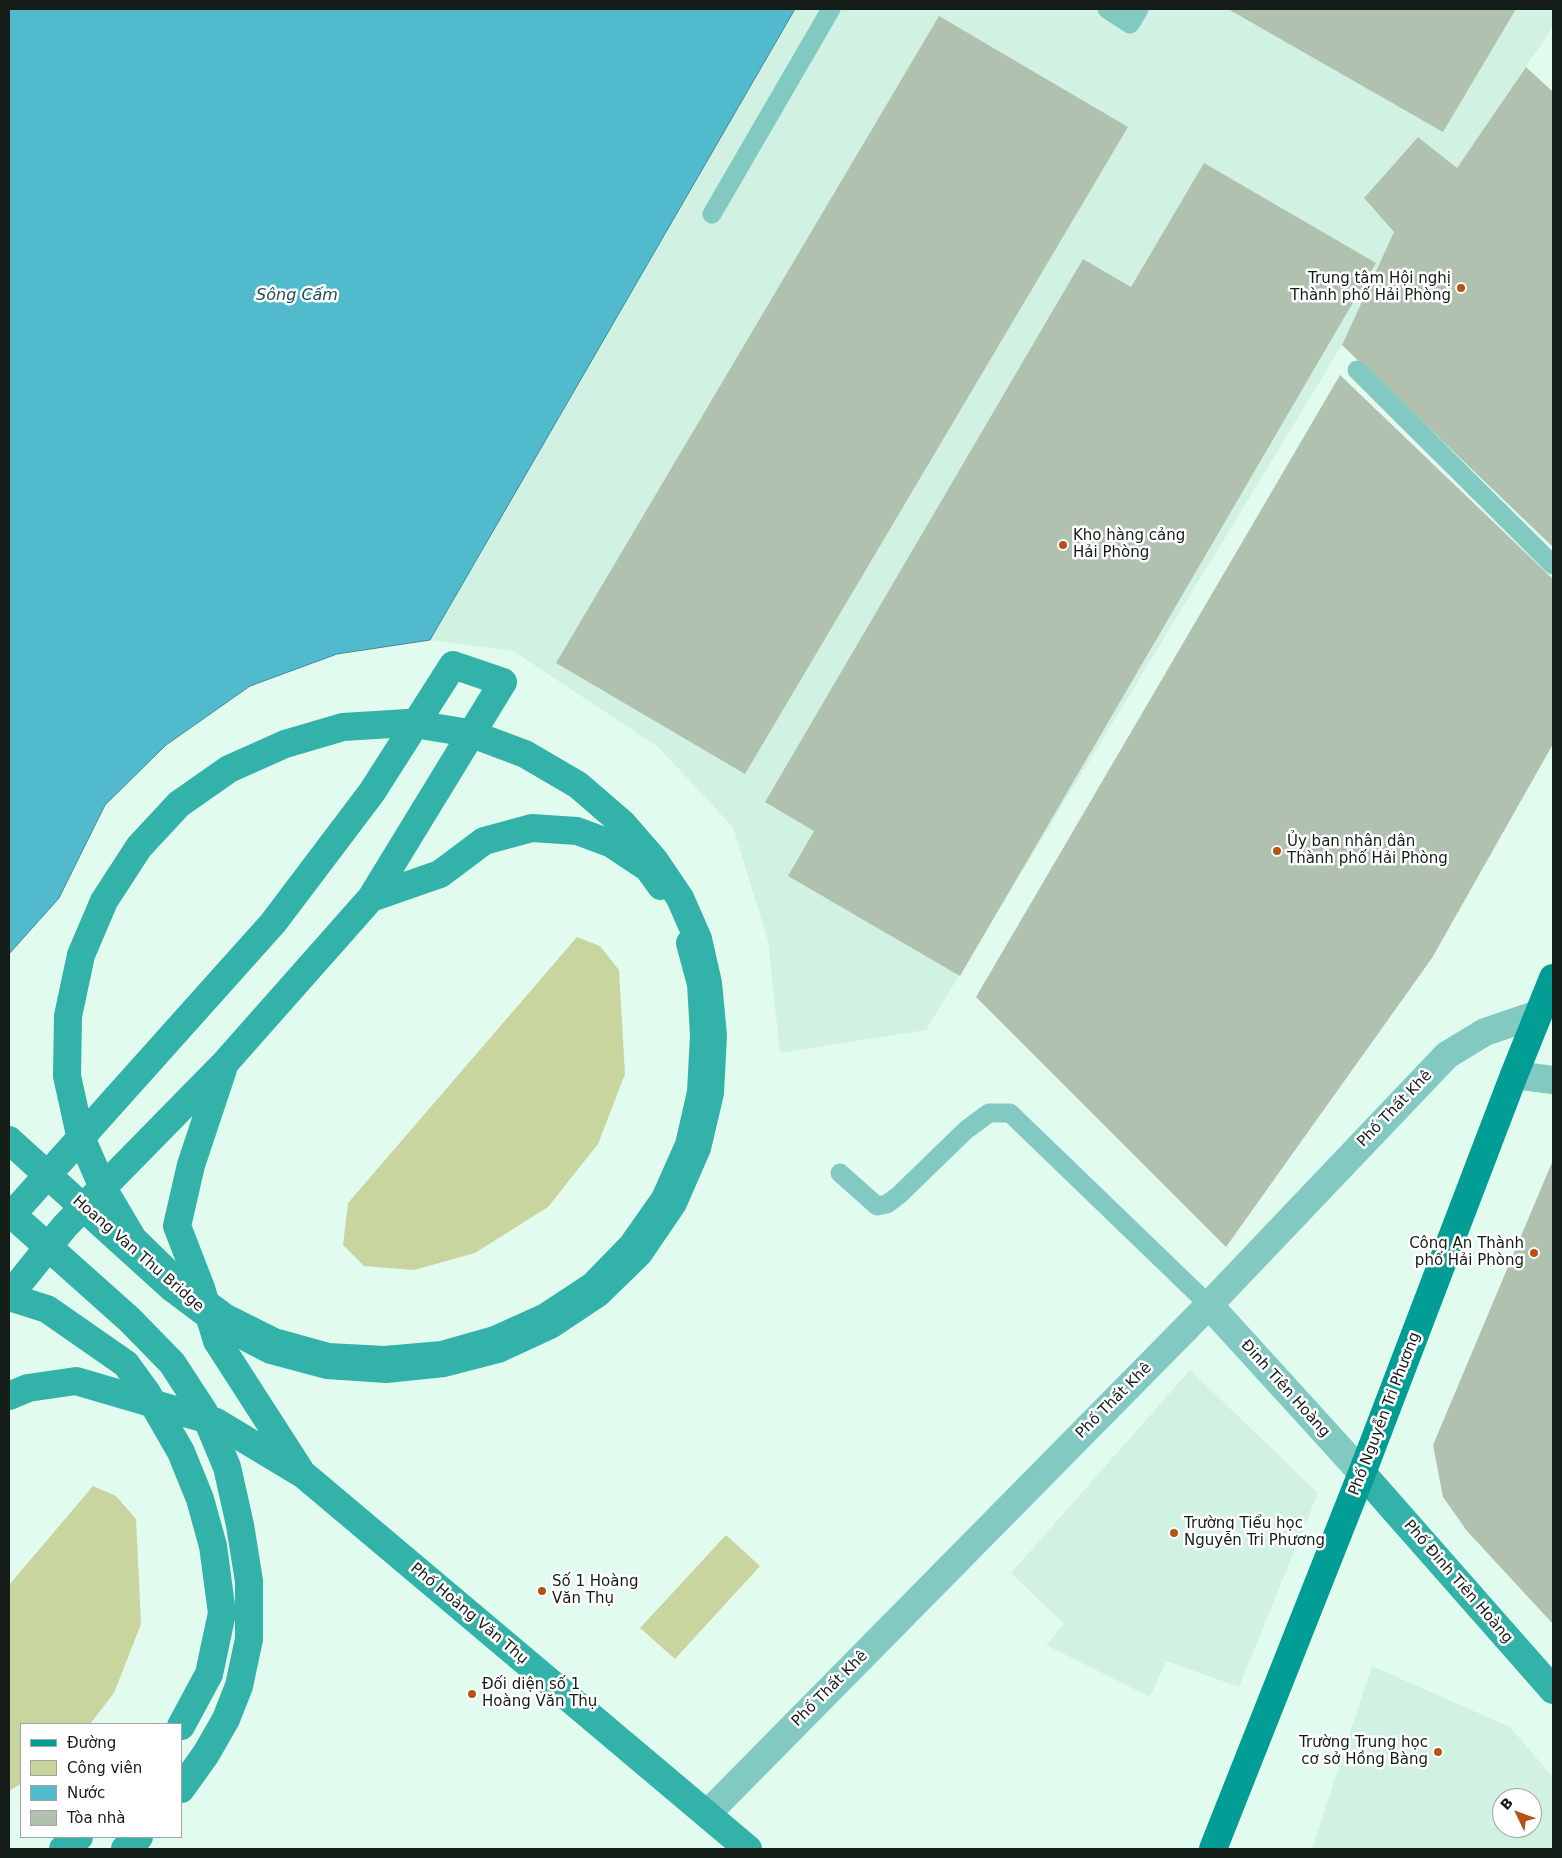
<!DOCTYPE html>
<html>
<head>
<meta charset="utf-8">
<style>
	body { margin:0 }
	#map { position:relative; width:1562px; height:1858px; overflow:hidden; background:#e2fbef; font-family:"DejaVu Sans",sans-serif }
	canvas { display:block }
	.frame { position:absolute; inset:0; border:10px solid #131c17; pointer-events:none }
	.legend { position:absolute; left:20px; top:1723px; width:162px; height:115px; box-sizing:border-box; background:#fff; border:1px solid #a1a4a2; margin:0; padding:6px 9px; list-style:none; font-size:15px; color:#131c17 }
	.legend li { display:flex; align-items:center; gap:10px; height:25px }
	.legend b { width:25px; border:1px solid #a1a4a2 }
	.north { position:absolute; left:1492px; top:1788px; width:50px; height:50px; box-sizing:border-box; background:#fff; border:1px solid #a1a4a2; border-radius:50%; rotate:312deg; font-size:14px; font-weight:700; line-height:20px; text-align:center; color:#131c17 }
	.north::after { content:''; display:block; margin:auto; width:18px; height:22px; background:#b45314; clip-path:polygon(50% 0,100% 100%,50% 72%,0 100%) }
</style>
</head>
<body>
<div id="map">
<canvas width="1562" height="1858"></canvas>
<div class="frame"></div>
<ul class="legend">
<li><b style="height:6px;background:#029d94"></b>Đường</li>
<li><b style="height:14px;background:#c9d59f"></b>Công viên</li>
<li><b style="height:14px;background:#51bacd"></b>Nước</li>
<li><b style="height:14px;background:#b1c1af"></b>Tòa nhà</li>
</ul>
<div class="north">B</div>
</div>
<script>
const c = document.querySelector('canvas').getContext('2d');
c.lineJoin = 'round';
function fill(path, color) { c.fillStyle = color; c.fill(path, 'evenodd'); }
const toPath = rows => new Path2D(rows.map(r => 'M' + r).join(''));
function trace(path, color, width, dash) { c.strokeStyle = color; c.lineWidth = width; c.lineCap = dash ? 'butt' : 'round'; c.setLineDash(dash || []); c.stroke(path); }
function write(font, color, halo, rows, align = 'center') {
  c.font = font + ' "DejaVu Sans",sans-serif'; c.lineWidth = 5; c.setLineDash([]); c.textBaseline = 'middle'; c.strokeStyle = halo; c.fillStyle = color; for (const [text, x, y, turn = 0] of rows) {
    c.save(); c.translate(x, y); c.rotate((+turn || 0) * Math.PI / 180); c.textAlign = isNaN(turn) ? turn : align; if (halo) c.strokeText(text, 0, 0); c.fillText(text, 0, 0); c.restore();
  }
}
fill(toPath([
	[795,9,1553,9,1553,27,1457,168,1418,137,1364,198,1394,232,1342,345,926,1030,780,1053,768,941,733,827,658,747,513,651,430,640],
	[1190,1370,1318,1493,1239,1687,1166,1661,1150,1697,1046,1645,1064,1624,1011,1573],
	[1372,1666,1510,1727,1553,1777,1553,1849,1312,1849],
	[1502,1798,1532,1798,1532,1828,1502,1828]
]), '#d1f2e2');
fill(toPath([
	[577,937,600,946,619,970,625,1074,598,1144,548,1207,475,1253,414,1270,364,1266,343,1245,348,1203],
	[93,1486,116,1496,136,1519,141,1624,114,1693,90,1724,21,1724,21,1784,9,1791,9,1585],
	[726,1535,760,1566,675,1659,640,1628]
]), '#c9d59f');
const water = toPath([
	[9,9,795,9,430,640,337,654,250,686,166,745,105,805,59,898,9,954,9,9]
]);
fill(water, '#51bacd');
trace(water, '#3e8b96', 1);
fill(toPath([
	[1228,9,1516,9,1443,132],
	[939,16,1128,127,745,774,556,663],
	[1526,67,1553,92,1553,547,1342,345,1394,232,1364,198,1418,137,1457,168],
	[1204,163,1376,263,960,976,788,876,814,831,765,802,1083,259,1131,287],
	[1340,375,1553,579,1553,744,1432,958,1226,1247,976,997],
	[1553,1160,1553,1624,1467,1531,1443,1497,1433,1445]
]), '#b1c1af');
trace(toPath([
	[1107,9,1130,24,1139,9],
	[712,214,831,9],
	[1357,370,1553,565],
	[840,1173,877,1206,887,1204,899,1195,966,1130,989,1113,1010,1113,1209,1305]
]), '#82c9c2', 19);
trace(toPath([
	[1514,1075,1553,1080],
	[1209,1305,1362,1473],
	[707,1814,1209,1305,1447,1055,1485,1032,1538,1014]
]), '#82c9c2', 28);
trace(toPath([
	[371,898,440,874,484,841,532,828,577,831,612,844,648,868,661,886],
	[223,1069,191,1165,177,1226,201,1288,217,1341,300,1470],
	[9,1218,273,923,372,792,453,665,503,682,371,898,225,1063,65,1226,9,1296],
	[9,1396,28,1388,76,1381,216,1422,304,1475,748,1849],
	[1362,1473,1553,1690],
	[63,1849,79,1837],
	[125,1849,139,1837]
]), '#32b2a9', 28);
trace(toPath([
	[1213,1849,1362,1473,1514,1075,1553,978]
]), '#029d94', 28);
trace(toPath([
	[9,1140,171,1287,219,1323,271,1350,327,1365,386,1369,444,1363,498,1349,550,1325,598,1293,639,1253,673,1203,697,1148,710,1093,713,1035,708,983,698,939,680,898,655,861,622,823,578,785,525,754,469,733,408,723,343,727,285,744,229,769,179,804,139,847,104,901,81,955,68,1016,67,1076,80,1135,104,1190,133,1239,176,1281,224,1317,274,1342,328,1357,385,1360,442,1355,495,1340,546,1317,593,1286,632,1246,665,1199,689,1145,701,1092,704,1035,701,984,690,943],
	[9,1212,130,1320,172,1363,204,1412,227,1467,240,1525,249,1581,249,1639,239,1686,226,1719,206,1754,181,1789],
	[9,1297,47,1309,126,1364,147,1393,181,1452,200,1499,213,1546,222,1613,209,1674,181,1726]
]), '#32b2a9', 28);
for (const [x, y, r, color] of [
	[1461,288,5,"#b45314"],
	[1063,545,5,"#b45314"],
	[1277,851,5,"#b45314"],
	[1534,1253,5,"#b45314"],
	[1174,1533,5,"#b45314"],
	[542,1591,5,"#b45314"],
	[472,1694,5,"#b45314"],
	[1438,1752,5,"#b45314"]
]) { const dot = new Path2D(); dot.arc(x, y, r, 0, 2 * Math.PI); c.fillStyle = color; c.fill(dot); trace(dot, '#fff', 2); }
write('15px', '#131c17', '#fff', [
	["Trung tâm Hội nghị",1451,279,"right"],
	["Thành phố Hải Phòng",1451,296,"right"],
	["Kho hàng cảng",1073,536],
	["Hải Phòng",1073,553],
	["Ủy ban nhân dân",1287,842],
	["Thành phố Hải Phòng",1287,859],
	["Công An Thành",1524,1244,"right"],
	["phố Hải Phòng",1524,1261,"right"],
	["Trường Tiểu học",1184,1524],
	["Nguyễn Tri Phương",1184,1541],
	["Số 1 Hoàng",552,1582],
	["Văn Thụ",552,1599],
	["Đối diện số 1",482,1685],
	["Hoàng Văn Thụ",482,1702],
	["Trường Trung học",1428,1743,"right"],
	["cơ sở Hồng Bàng",1428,1760,"right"]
], 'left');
write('15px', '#131c17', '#fff', [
	["Phố Thất Khê",1395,1109,-46],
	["Hoang Van Thu Bridge",138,1254,41],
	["Đinh Tiên Hoàng",1285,1389,48],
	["Phố Thất Khê",1114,1401,-45],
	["Phố Nguyễn Tri Phương",1385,1414,-69],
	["Phố Đinh Tiên Hoàng",1458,1582,49],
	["Phố Hoàng Văn Thụ",469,1614,40],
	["Phố Thất Khê",830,1689,-45]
]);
write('italic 16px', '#1e4c55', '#fff', [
	["Sông Cấm",297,296]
]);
</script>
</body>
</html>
